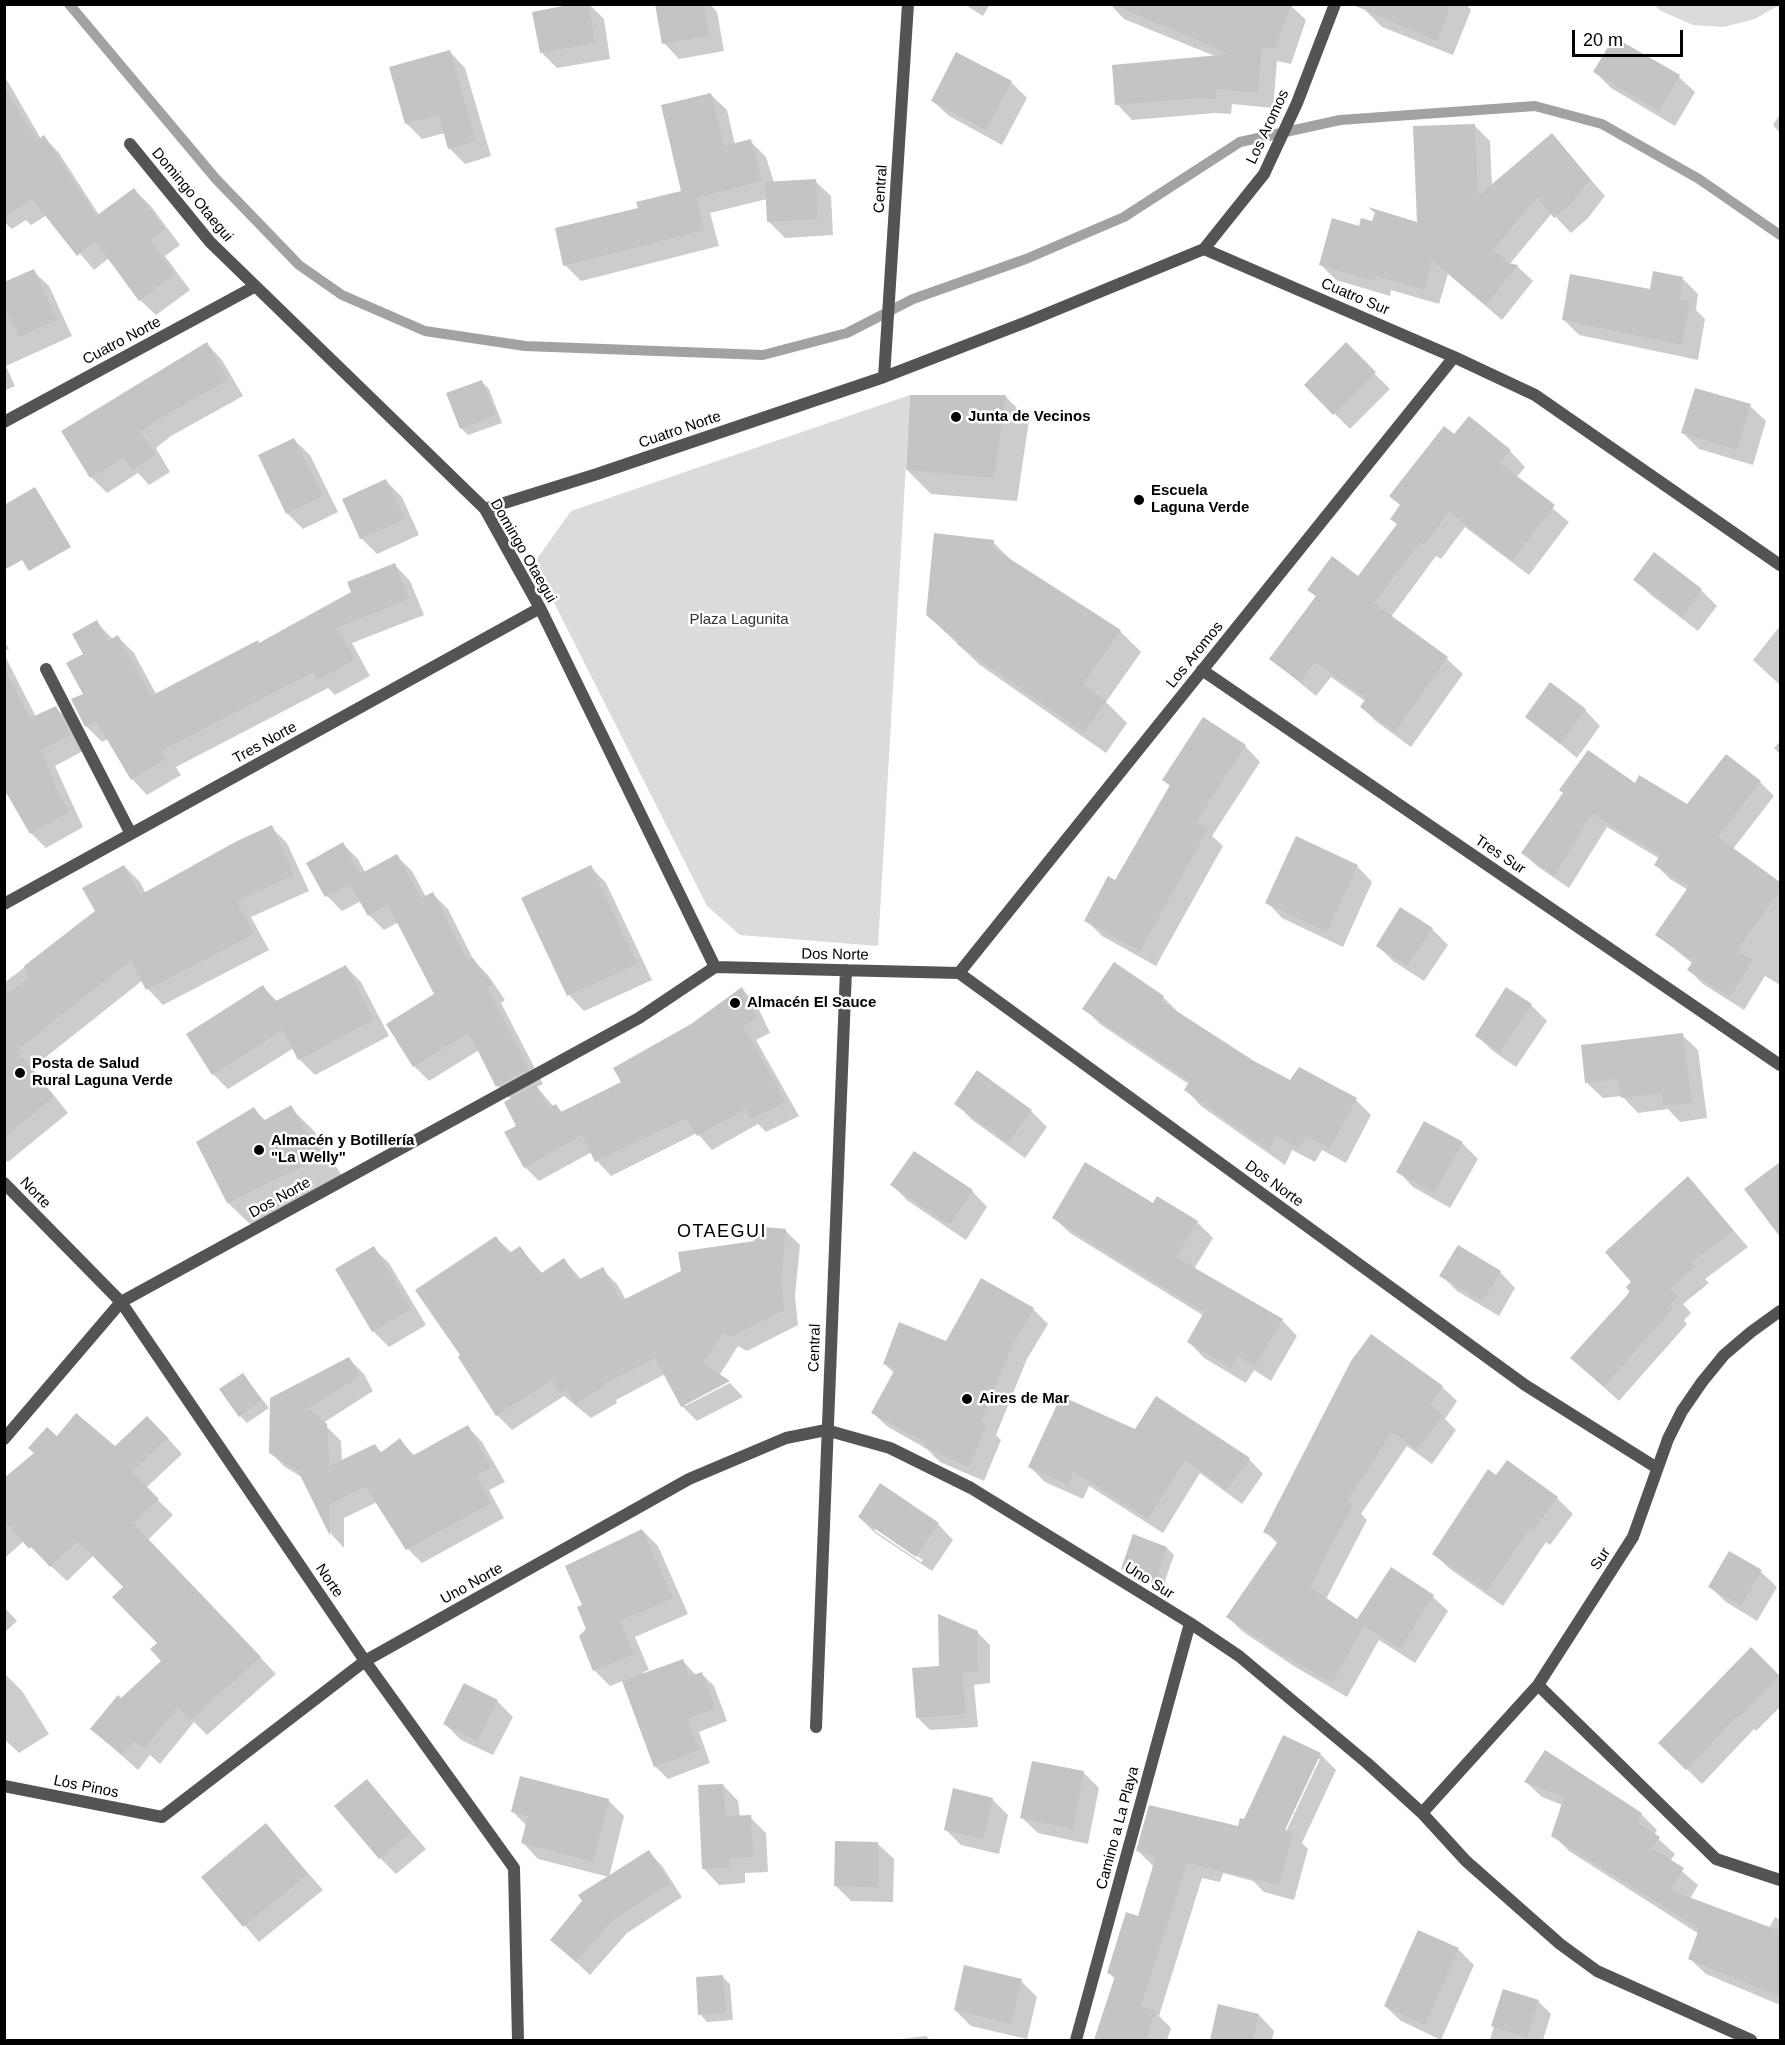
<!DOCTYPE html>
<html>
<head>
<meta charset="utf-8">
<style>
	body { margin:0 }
	#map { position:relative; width:1785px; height:2045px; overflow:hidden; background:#fff; font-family:Helvetica,sans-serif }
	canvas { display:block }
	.frame { position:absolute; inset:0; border:6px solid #000; pointer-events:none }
	.scale { position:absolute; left:1572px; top:30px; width:111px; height:27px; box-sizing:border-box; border:3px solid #000; border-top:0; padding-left:8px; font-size:18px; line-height:21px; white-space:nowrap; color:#000; -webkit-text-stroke:4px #fff; paint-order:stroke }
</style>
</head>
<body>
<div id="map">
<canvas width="1785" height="2045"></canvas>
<div class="frame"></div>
<div class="scale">20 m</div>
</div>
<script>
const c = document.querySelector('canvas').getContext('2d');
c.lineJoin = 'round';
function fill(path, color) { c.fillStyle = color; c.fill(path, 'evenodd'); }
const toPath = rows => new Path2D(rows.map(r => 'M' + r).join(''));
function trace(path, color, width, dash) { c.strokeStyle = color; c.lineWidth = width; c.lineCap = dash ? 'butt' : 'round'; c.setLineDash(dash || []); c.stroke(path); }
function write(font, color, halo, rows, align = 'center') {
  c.font = font + ' Helvetica,sans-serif'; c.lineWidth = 5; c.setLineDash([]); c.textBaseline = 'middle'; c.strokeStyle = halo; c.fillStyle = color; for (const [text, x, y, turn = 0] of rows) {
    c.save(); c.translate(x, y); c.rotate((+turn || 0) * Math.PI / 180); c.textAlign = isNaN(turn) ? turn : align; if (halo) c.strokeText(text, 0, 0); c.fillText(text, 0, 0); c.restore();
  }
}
fill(toPath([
	[1654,5,1779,5,1755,19,1724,27,1693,25,1661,11],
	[910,395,878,946,740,935,707,906,534,563,571,511]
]), '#dbdbdb');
fill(toPath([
	[589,4,604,19,610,59,557,68,541,52],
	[657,4,710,4,717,12,724,51,679,59,664,43],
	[964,4,990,4,983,16],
	[1110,4,1290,5,1306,20,1291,64,1277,61,1273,108,1232,104,1231,114,1215,113,1132,120,1117,104,1217,57,1124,19],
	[1369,4,1466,4,1471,10,1453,55,1382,27,1366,11],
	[1614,39,1679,77,1695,92,1675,126,1611,88,1595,72],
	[450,52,465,68,491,156,465,164,449,148,445,133,422,139,406,123],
	[4,75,41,139,44,137,59,153,99,215,134,190,150,205,180,245,165,256,190,290,156,315,140,300,109,258,94,270,47,215,31,225,26,220,12,229,4,222],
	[1011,82,1027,98,1002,145,949,116,933,101],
	[711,95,727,110,735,145,750,141,766,157,774,183,815,181,831,196,833,235,785,238,769,222,767,199,710,213,719,246,581,281,565,265,639,209,683,192],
	[1780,114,1780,133,1773,125],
	[1474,125,1490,141,1492,186,1552,135,1605,196,1588,218,1571,233,1552,213,1509,265,1517,266,1533,281,1502,320,1448,274,1439,304,1391,290,1390,296,1336,280,1321,265,1360,228,1373,222,1418,224],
	[33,271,49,286,72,336,6,366,15,386,4,391,4,284],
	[1682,278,1698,294,1696,310,1705,319,1698,360,1579,335,1563,319],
	[207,344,222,360,243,396,171,436,156,448,170,472,149,485,138,473,107,493,91,477],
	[1346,345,1390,389,1350,429,1306,385],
	[482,382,489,389,502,423,468,435,461,428],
	[1005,396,1029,420,1017,501,931,494,907,470],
	[1750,406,1766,421,1753,465,1699,449,1683,433],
	[1454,436,1510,451,1525,467,1516,478,1569,522,1529,575,1465,527,1441,559,1436,556,1391,617,1447,659,1463,674,1411,747,1377,722,1361,707,1365,701,1331,677,1316,696,1271,659,1317,598,1309,589,1359,578,1398,525,1392,519],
	[294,440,310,455,338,512,303,529,287,513],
	[386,481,402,497,419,535,377,554,361,538],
	[993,542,1014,563,1120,631,1141,652,1106,702,1127,723,1106,753,980,665,927,615],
	[395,565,410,581,424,615,352,643,370,676,335,695,328,688,176,767,181,775,147,795,132,779,108,739,102,742,86,726,85,655,96,622,113,639,118,637,134,653,156,694,260,645,353,593],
	[1635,580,1701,590,1717,606,1698,631,1651,595],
	[1780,626,1780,685,1753,660],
	[4,640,9,649,4,651],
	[4,654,36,717,56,708,71,723,85,750,55,766,83,827,46,848,31,833,12,799,4,791],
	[1585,710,1600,726,1577,758,1527,716],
	[1780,741,1780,754,1774,748],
	[1245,746,1260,762,1212,836,1223,846,1156,966,1102,936,1086,920,1116,882,1171,787,1164,780],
	[1760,782,1774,796,1733,849,1780,884,1780,985,1765,976,1744,1010,1703,984,1689,970,1693,964,1657,935,1688,890,1670,879,1656,865,1660,859,1607,827,1569,888,1537,866,1523,853,1635,785,1688,806],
	[271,827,287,843,309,891,251,917,269,950,163,1005,148,989,143,980,32,1068,68,1113,8,1162,4,1159,4,983,97,912,124,866,140,882,146,894],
	[343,844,358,859,365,872,397,856,412,871,426,897,433,894,448,909,474,961,488,975,505,1000,501,1003,543,1084,537,1087,554,1107,556,1106,563,1113,623,1082,692,1025,742,989,756,1003,770,1033,756,1040,799,1116,766,1132,758,1124,712,1150,697,1133,611,1176,597,1161,592,1152,539,1181,525,1167,511,1099,498,1086,479,1050,429,1081,414,1066,388,1024,436,995,399,922,384,930,369,915,361,901,342,911,327,896,308,863],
	[1357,866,1372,882,1343,947,1282,918,1267,902],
	[591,867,606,883,652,980,584,1011,569,995,523,898],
	[1432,929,1448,945,1424,981,1393,961,1378,946],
	[1114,964,1164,998,1179,1013,1254,1062,1291,1082,1356,1100,1371,1115,1346,1163,1322,1150,1315,1162,1292,1150,1285,1165,1201,1106,1186,1090,1190,1085,1100,1024,1084,1008],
	[345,966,361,982,389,1036,315,1075,299,1059,294,1048,228,1089,213,1074,263,987,278,1002],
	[1531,1005,1547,1021,1516,1067,1493,1051,1477,1036],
	[1682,1035,1698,1050,1707,1118,1680,1122,1668,1109,1638,1113,1622,1096,1603,1098,1587,1083],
	[977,1072,1031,1111,1047,1127,1025,1158,971,1119,956,1103],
	[290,1107,314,1131,345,1181,252,1226,228,1203,198,1143,254,1109,266,1121],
	[1462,1143,1478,1159,1450,1208,1413,1187,1398,1171],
	[1776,1167,1780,1171,1780,1234,1747,1189],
	[1688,1178,1748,1247,1705,1279,1709,1283,1683,1304,1691,1313,1684,1320,1687,1324,1619,1401,1587,1372],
	[892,1185,972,1191,987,1207,966,1240,908,1201],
	[1153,1205,1197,1222,1213,1238,1194,1269,1282,1320,1297,1336,1271,1381,1254,1370,1246,1383,1204,1358,1189,1342,1204,1316,1070,1233,1054,1218],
	[785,1230,800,1245,795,1296,798,1325,747,1351,738,1346,719,1376,685,1403,685,1406,730,1383,743,1397,697,1421,682,1406,665,1374,616,1400,617,1403,591,1418,564,1396,512,1430,497,1415,496,1238,512,1253,520,1248,543,1274,564,1260,582,1280,602,1269,617,1284,626,1300],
	[373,1248,389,1263,426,1325,389,1347,373,1331],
	[1500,1272,1515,1288,1499,1316,1457,1291,1441,1275],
	[1033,1309,1048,1324,1027,1359,996,1435,1001,1440,984,1481,940,1462,927,1449,888,1427,873,1413,894,1373,885,1364],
	[1371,1336,1442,1387,1457,1401,1445,1419,1456,1430,1432,1464,1407,1446,1361,1514,1367,1520,1326,1599,1358,1621,1391,1569,1433,1597,1448,1611,1415,1663,1379,1640,1347,1697,1292,1665,1242,1631,1228,1617,1278,1544,1265,1531],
	[349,1359,364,1374,373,1391,323,1423,341,1441,342,1461,375,1445,382,1453,400,1440,415,1456,468,1427,482,1442,505,1482,489,1490,504,1518,422,1563,408,1549,377,1502,344,1518,344,1548,332,1535,303,1478,285,1467,270,1452],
	[243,1375,269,1408,247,1423,240,1416],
	[1136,1431,1249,1459,1263,1474,1242,1504,1200,1473,1163,1533,1089,1486,1083,1499,1045,1482,1030,1467],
	[163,1433,182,1454,146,1488,173,1515,148,1540,276,1674,207,1735,194,1722,160,1764,150,1755,138,1770,92,1729,163,1661,159,1643,125,1587,94,1555,67,1581,24,1541,6,1557,4,1555,4,1480,57,1438,115,1448],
	[1557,1498,1573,1514,1550,1545,1546,1542,1503,1606,1450,1569,1434,1554],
	[859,1517,938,1524,953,1540,932,1571,875,1533],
	[875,1527,923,1560,921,1562,875,1531],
	[642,1530,658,1546,688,1614,635,1637,649,1670,643,1672,644,1675,683,1661,696,1675,701,1673,714,1686,727,1721,699,1732,710,1763,668,1779,655,1766,623,1681,610,1686,594,1670,584,1606],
	[1167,1548,1174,1555,1163,1587,1130,1576,1123,1568],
	[1730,1553,1761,1572,1777,1587,1757,1621,1726,1602,1710,1587],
	[4,1607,17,1621,4,1633],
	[977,1632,990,1645,990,1683,974,1685,978,1727,930,1730,918,1718],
	[1751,1649,1780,1678,1780,1707,1756,1731,1754,1729,1702,1784,1660,1743],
	[6,1675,22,1691,49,1734,19,1753,4,1739],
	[497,1701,513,1717,493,1755,461,1740,445,1724],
	[1320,1754,1336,1770,1302,1843,1308,1849,1294,1900,1264,1892,1253,1881,1223,1873,1220,1882,1202,1878,1159,2016,1171,2028,1167,2040,1096,2040,1115,1979,1109,1973,1139,1917,1154,1867,1138,1851,1239,1828],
	[1317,1759,1320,1759,1283,1838,1280,1836],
	[1084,1773,1099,1788,1088,1844,1038,1833,1022,1818],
	[367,1781,426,1849,396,1874,380,1858],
	[1526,1782,1641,1814,1657,1830,1654,1835,1675,1854,1670,1861,1698,1885,1690,1899,1769,1928,1775,1917,1780,1920,1780,2005,1706,1974,1690,1959,1699,1934,1569,1851,1553,1835,1562,1805,1542,1797],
	[723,1785,738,1801,740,1817,750,1817,766,1833,768,1872,745,1873,745,1883,719,1885,704,1869],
	[992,1799,1008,1815,999,1854,961,1845,945,1829],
	[608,1800,624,1816,609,1877,538,1859,523,1843,527,1826,513,1812],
	[266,1825,323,1890,259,1942,203,1877],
	[878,1844,894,1859,893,1902,851,1901,835,1885],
	[649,1852,662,1866,682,1897,627,1933,590,1975,552,1940],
	[1419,1932,1459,1950,1474,1965,1441,2040,1401,2021,1385,2006],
	[723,1977,730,1984,733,2020,707,2022,700,2014],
	[1021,1981,1037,1997,1027,2039,971,2026,955,2010],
	[1504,1991,1538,2001,1551,2014,1543,2040,1490,2040],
	[1219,2006,1259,2015,1274,2031,1272,2040,1211,2040],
	[926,2036,930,2040,894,2040]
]), '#0003');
trace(toPath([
	[69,4,216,179,299,265,342,295,425,331,525,346,763,355,847,333,913,299,1026,259,1124,217,1240,142,1340,120,1535,106,1602,124,1699,179,1780,235]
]), '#a2a2a2', 10);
fill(toPath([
	[573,4,589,4,595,43,540,53,532,12],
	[655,4,704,4,709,36,662,44],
	[1111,4,1291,4,1275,49,1262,47,1258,93,1216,89,1216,99,1199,98,1115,105,1112,65,1230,54],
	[1351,4,1451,4,1437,41],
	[1614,37,1680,75,1659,111,1593,72],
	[450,50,476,141,448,149,439,115,405,124,389,67],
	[956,52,1012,81,986,130,931,101],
	[4,86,37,140,44,135,96,216,134,188,165,229,150,240,175,274,139,301,95,241,77,256,32,199,4,217],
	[711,93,724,146,751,139,762,181,696,198,704,230,563,266,555,228,638,208,636,202,681,191,661,105],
	[1475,124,1478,196,1552,133,1590,179,1572,203,1554,218,1537,197,1493,250,1506,259,1503,262,1518,265,1486,305,1432,260,1424,290,1376,276,1374,281,1319,265,1332,218,1359,226,1361,218,1372,221,1375,213,1368,207,1417,222,1413,126],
	[816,179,818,219,767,222,765,182],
	[34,269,57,320,19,337,4,306,4,282],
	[1653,271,1683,277,1680,300,1690,301,1682,345,1562,320,1570,274,1650,289],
	[207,342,228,380,155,421,141,432,156,455,132,470,124,457,90,478,61,431],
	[1346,342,1376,372,1333,415,1304,385],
	[482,380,496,415,460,429,446,393],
	[1695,388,1751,404,1737,450,1681,433],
	[910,395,1006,395,994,478,906,470],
	[1469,416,1511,450,1500,463,1555,505,1512,561,1449,512,1424,545,1420,542,1374,603,1448,657,1395,732,1360,707,1366,698,1315,662,1300,682,1269,659,1316,596,1307,590,1332,556,1358,576,1397,524,1390,519,1400,505,1389,496,1444,426,1454,434],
	[294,438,323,496,286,514,258,455],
	[386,479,405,519,360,539,342,499],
	[35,487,71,547,29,571,22,560,4,570,4,505],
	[934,533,994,540,993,548,1121,630,1083,684,1106,701,1084,733,957,644,959,642,926,615],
	[1654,552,1702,589,1682,616,1633,580],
	[395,563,409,599,337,628,355,659,318,680,313,672,161,751,166,759,131,780,96,721,85,727,71,699,83,694,66,663,83,654,72,634,97,620,108,641,118,635,151,696,258,640,259,643,351,592,347,582],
	[4,667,30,718,56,706,71,735,41,750,58,792,69,812,30,834,4,789],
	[1550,682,1586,709,1560,744,1525,717],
	[1203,717,1246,745,1196,822,1208,829,1140,951,1084,921,1108,876,1115,880,1170,785,1162,780],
	[1588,750,1635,783,1639,775,1687,804,1726,754,1761,781,1718,837,1780,882,1780,891,1737,950,1753,960,1730,997,1687,970,1693,961,1655,935,1689,886,1654,865,1660,855,1592,814,1554,876,1521,853,1563,793,1559,790],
	[272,825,294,875,237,901,254,934,146,990,131,961,76,1003,17,1051,54,1097,4,1137,4,996,28,978,24,966,95,911,82,888,124,865,140,895,237,841],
	[1296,836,1358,865,1327,932,1265,903],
	[343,842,360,874,397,854,421,898,433,892,468,961,473,958,492,985,487,988,529,1069,496,1087,469,1033,413,1067,386,1024,434,994,388,905,368,916,350,885,325,897,306,863],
	[591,865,637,964,567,996,521,898],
	[1400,907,1433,928,1407,966,1376,946],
	[1114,962,1164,996,1161,1001,1254,1061,1290,1080,1299,1067,1357,1098,1330,1148,1306,1136,1299,1148,1276,1136,1269,1150,1184,1090,1190,1081,1082,1009],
	[346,965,374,1020,298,1060,283,1030,212,1075,186,1034,263,985,274,1002],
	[742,987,757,1018,743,1026,786,1102,751,1119,746,1109,697,1136,686,1118,595,1162,582,1135,524,1168,504,1132,516,1126,504,1102,536,1084,548,1108,556,1104,561,1112,621,1082,613,1068,691,1024],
	[1506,987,1532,1004,1500,1052,1475,1036],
	[1683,1033,1692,1103,1663,1106,1661,1093,1621,1098,1618,1079,1585,1083,1581,1045],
	[977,1070,1032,1110,1008,1143,954,1104],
	[291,1105,322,1157,227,1203,196,1142,254,1107,263,1121],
	[1424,1121,1463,1142,1434,1193,1396,1172],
	[914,1151,973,1190,950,1225,890,1185],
	[1085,1162,1153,1203,1157,1196,1198,1221,1176,1257,1283,1319,1255,1366,1238,1356,1230,1368,1187,1342,1204,1312,1052,1218],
	[1780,1162,1780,1237,1744,1189],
	[1688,1176,1734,1231,1691,1263,1695,1267,1670,1288,1678,1297,1670,1304,1673,1308,1604,1387,1570,1358,1630,1292,1626,1287,1631,1282,1605,1252],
	[754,1226,786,1229,781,1281,784,1310,731,1337,723,1332,703,1363,730,1381,681,1407,655,1358,602,1385,603,1387,575,1404,566,1389,559,1393,552,1380,496,1416,458,1357,460,1355,415,1290,496,1236,508,1254,520,1246,540,1274,564,1258,578,1280,603,1267,621,1301,681,1271,678,1252,754,1241],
	[1458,1245,1501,1271,1483,1301,1439,1276],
	[374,1246,411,1309,372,1332,335,1269],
	[981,1278,1034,1308,1013,1344,981,1421,987,1424,969,1467,923,1447,926,1443,871,1413,895,1369,883,1364,899,1322,946,1341],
	[1371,1334,1443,1386,1430,1405,1443,1415,1417,1450,1392,1432,1347,1501,1353,1504,1310,1587,1357,1619,1391,1567,1434,1595,1400,1649,1364,1626,1332,1683,1276,1651,1226,1617,1279,1540,1263,1532,1351,1361],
	[349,1357,360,1376,309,1408,327,1424,329,1466,375,1444,380,1453,400,1438,412,1456,468,1425,491,1467,476,1475,491,1503,406,1550,365,1486,330,1504,330,1536,298,1471,269,1453,270,1398],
	[243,1373,262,1400,239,1417,219,1389],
	[1061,1396,1135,1429,1156,1396,1250,1458,1227,1490,1185,1460,1148,1519,1074,1472,1068,1485,1028,1467],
	[76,1413,115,1446,147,1416,168,1438,132,1472,159,1499,133,1523,261,1657,190,1720,178,1707,144,1749,134,1741,122,1755,90,1729,118,1695,121,1698,161,1661,150,1649,157,1643,112,1597,123,1587,78,1541,50,1567,31,1546,29,1549,4,1520,4,1478,34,1453,28,1448,47,1427,57,1436],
	[1507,1460,1558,1497,1533,1531,1530,1528,1487,1591,1432,1554,1488,1469,1496,1475],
	[880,1483,939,1523,916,1557,858,1517],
	[642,1529,673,1598,620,1621,634,1654,593,1671,579,1636,586,1629,577,1607,582,1605,565,1566],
	[1133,1534,1167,1547,1156,1581,1121,1569],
	[1729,1551,1762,1570,1741,1606,1708,1587],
	[938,1614,978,1631,978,1671,962,1673,966,1714,916,1718,912,1668,939,1666],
	[1751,1647,1780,1676,1739,1717,1738,1715,1686,1770,1658,1743],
	[683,1659,689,1676,702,1672,715,1708,687,1719,699,1750,654,1767,622,1681],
	[464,1683,498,1700,477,1741,443,1724],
	[1283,1735,1321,1753,1285,1830,1293,1832,1279,1885,1187,1863,1141,2006,1156,2011,1146,2040,1094,2040,1115,1976,1107,1973,1126,1912,1138,1916,1156,1856,1136,1851,1149,1805,1238,1826,1240,1818,1244,1819],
	[1545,1750,1642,1813,1637,1822,1660,1837,1652,1848,1684,1868,1670,1890,1780,1931,1780,1997,1688,1959,1699,1929,1551,1836,1564,1797,1524,1782],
	[1032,1761,1084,1771,1073,1829,1020,1818],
	[520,1776,609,1799,593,1862,521,1843,528,1816,511,1812],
	[367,1779,411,1832,379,1859,334,1806],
	[723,1784,726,1816,751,1815,753,1857,729,1858,730,1868,702,1869,698,1785],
	[953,1788,993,1798,983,1839,944,1830],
	[266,1823,308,1874,243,1927,201,1877],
	[835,1841,878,1842,878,1887,834,1886],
	[649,1850,670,1883,613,1920,576,1962,550,1940,582,1901,578,1895],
	[1418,1930,1459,1948,1425,2025,1384,2006],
	[964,1965,1022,1979,1011,2024,954,2010],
	[723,1975,726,2013,698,2015,696,1977],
	[1503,1989,1539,2000,1527,2038,1491,2026],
	[1218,2004,1259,2014,1253,2040,1210,2040]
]), '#c4c4c4');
trace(toPath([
	[130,144,210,242,485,509,540,608,715,967],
	[1204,249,1264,174,1297,103,1335,4],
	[884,377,908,4],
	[4,422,254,287],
	[485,509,597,474,884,377,1029,321,1204,249,1454,357,1535,395,1780,565],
	[46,669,131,834],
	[1202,670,1780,1065],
	[4,904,540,608],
	[959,973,1454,357],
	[4,1183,121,1302,365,1661,514,1868,518,2040],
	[4,1439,121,1302,639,1018,715,967,959,973,1525,1385,1657,1468],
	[1538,1685,1716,1859,1780,1880],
	[816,1727,846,970],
	[4,1786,162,1817,365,1661,689,1479,786,1438,826,1430,890,1448,971,1488,1190,1623,1239,1656,1367,1763,1422,1813,1466,1861,1560,1944,1597,1971,1751,2040],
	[1422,1813,1538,1685,1633,1537,1668,1439,1682,1411,1702,1382,1724,1355,1751,1332,1780,1311],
	[1076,2040,1190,1623]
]), '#545454', 12);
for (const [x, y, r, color] of [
	[956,417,6,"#000"],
	[1139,500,6,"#000"],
	[735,1003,6,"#000"],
	[20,1073,6,"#000"],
	[259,1150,6,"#000"],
	[967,1399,6,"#000"]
]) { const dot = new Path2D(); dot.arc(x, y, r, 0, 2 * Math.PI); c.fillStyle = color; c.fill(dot); trace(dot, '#fff', 2); }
write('15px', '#000', '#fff', [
	["Los Aromos",1268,127,-65],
	["Central",881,189,-86],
	["Domingo Otaegui",192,195,50],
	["Cuatro Sur",1355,297,23],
	["Cuatro Norte",122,341,-28],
	["Cuatro Norte",680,430,-19],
	["Domingo Otaegui",523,551,60],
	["Los Aromos",1195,655,-51],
	["Tres Norte",265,743,-29],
	["Tres Sur",1500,855,34],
	["Dos Norte",835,955,1],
	["Dos Norte",1274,1184,36],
	["Norte",35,1193,46],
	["Dos Norte",280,1198,-29],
	["Central",815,1348,-88],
	["Sur",1601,1559,-57],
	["Norte",329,1581,56],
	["Uno Sur",1149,1581,32],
	["Uno Norte",472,1584,-29],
	["Los Pinos",86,1787,11],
	["Camino a La Playa",1118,1828,-75]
]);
write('bold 15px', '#000', '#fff', [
	["Junta de Vecinos",968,417],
	["Escuela",1151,491],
	["Laguna Verde",1151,508],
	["Almacén El Sauce",747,1003],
	["Posta de Salud",32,1064],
	["Rural Laguna Verde",32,1081],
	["Almacén y Botillería",271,1141],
	["\"La Welly\"",271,1158],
	["Aires de Mar",979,1399]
], 'left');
write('15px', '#323232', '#fff', [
	["Plaza Lagunita",739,620]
]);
c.letterSpacing = '1.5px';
write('18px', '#000', '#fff', [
	["OTAEGUI",722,1232]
]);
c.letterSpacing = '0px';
</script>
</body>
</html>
